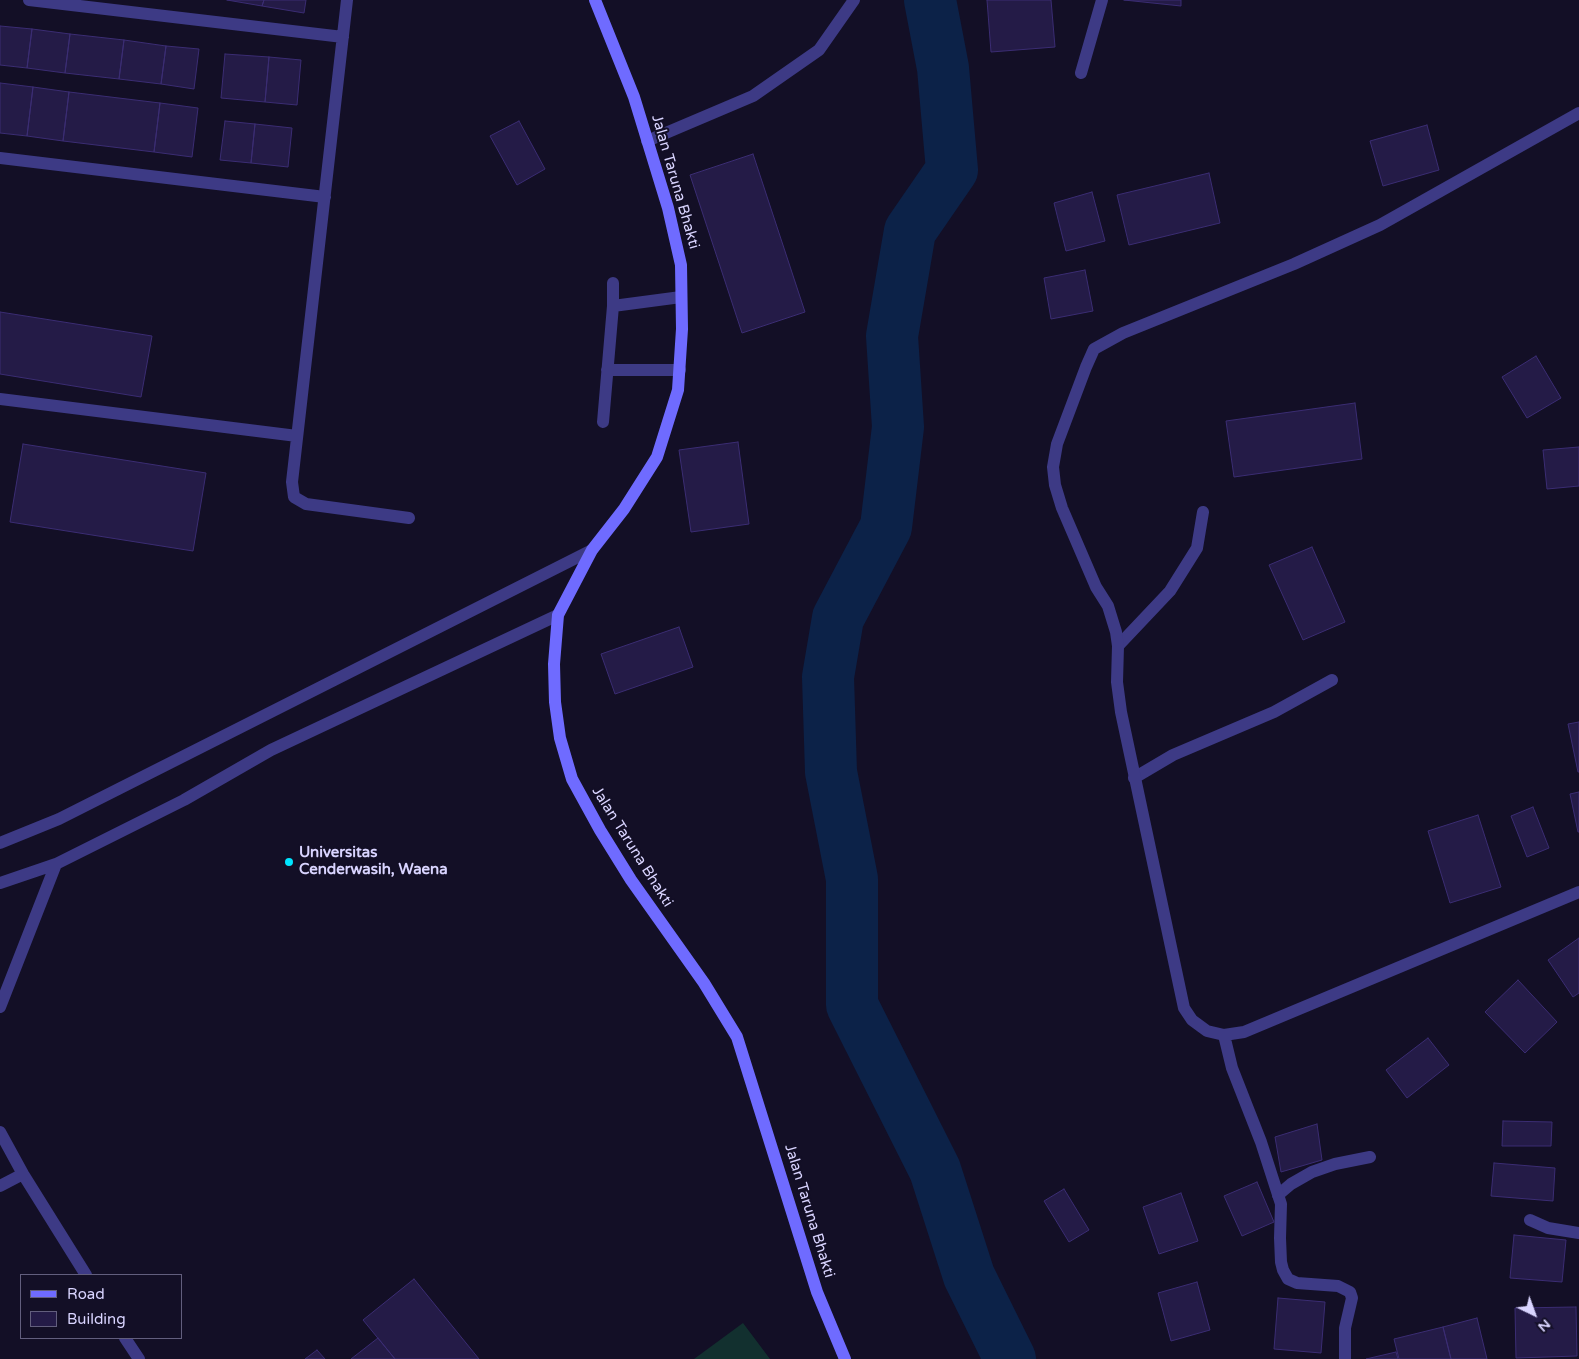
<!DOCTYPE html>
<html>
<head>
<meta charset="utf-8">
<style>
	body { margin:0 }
	#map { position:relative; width:1579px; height:1359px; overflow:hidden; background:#130f26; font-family:"Varela Round",sans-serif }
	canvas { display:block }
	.legend { position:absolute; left:20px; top:1274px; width:162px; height:65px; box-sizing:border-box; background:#130f26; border:1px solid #625e7d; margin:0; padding:6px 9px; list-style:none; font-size:15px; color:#d9d4ff }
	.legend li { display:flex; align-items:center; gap:10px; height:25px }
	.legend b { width:25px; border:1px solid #625e7d }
	.north { position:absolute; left:1509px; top:1289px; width:50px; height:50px; -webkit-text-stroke:4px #130f26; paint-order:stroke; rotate:138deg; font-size:14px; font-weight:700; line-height:20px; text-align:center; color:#d9d4ff }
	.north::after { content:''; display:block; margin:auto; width:18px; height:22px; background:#d9d4ff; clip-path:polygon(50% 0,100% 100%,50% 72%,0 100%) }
</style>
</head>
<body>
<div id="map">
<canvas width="1579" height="1359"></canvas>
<ul class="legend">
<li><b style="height:6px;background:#6f6bff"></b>Road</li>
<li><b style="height:14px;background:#241b47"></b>Building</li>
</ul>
<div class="north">N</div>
</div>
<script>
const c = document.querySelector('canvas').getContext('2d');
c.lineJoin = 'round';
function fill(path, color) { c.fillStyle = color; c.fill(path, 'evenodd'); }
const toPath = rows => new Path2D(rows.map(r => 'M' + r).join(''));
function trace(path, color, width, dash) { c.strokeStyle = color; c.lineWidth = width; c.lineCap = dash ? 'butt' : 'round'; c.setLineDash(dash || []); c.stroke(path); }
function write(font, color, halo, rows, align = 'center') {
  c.font = font + ' "Varela Round",sans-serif'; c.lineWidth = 4; c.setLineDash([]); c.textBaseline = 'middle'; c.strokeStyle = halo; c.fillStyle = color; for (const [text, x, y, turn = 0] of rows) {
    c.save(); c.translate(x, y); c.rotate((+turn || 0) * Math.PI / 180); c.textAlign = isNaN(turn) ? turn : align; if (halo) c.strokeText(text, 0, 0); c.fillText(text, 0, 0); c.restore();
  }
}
fill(toPath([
	[743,1323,770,1359,694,1359]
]), '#12302f');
trace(toPath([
	[930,0,943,68,952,170,910,231,892,336,898,427,886,527,838,618,828,677,831,772,852,879,852,1005,935,1170,969,1276,1010,1359]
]), '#0c2248', 52);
const building = toPath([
	[227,0,264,0,262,6,227,0],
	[264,0,306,0,304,13,262,6,264,0],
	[987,0,1051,0,1055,47,991,52,987,0],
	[1124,0,1181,0,1181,6,1124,0],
	[0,26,32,29,27,68,0,65,0,26],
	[32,29,70,34,65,73,27,68,32,29],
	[70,34,124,40,119,79,65,73,70,34],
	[124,40,166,46,161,84,119,79,124,40],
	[166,46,199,49,194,89,161,84,166,46],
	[225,54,269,57,265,102,221,98,225,54],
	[269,57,301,60,297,105,265,102,269,57],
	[0,83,33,87,27,136,0,133,0,83],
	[33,87,69,92,63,141,27,136,33,87],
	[69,92,160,103,154,152,63,141,69,92],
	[160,103,198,108,192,157,154,152,160,103],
	[225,121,255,124,251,163,220,160,225,121],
	[519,121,545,169,517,185,490,136,519,121],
	[255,124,292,128,288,167,251,163,255,124],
	[1427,125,1439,170,1383,186,1370,141,1427,125],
	[753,154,805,312,742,333,690,175,753,154],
	[1209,173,1220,223,1129,245,1117,195,1209,173],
	[1092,192,1105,241,1066,251,1054,203,1092,192],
	[1085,270,1093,311,1051,319,1044,278,1085,270],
	[0,312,152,336,141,397,0,374,0,312],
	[1536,356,1561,398,1527,418,1502,377,1536,356],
	[1355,403,1362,459,1234,477,1226,421,1355,403],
	[738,442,749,524,691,532,679,450,738,442],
	[23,444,206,473,193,551,10,522,23,444],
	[1579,447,1579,486,1547,489,1543,450,1579,447],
	[1312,547,1345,622,1303,640,1269,565,1312,547],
	[679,627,693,667,615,694,601,654,679,627],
	[1579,722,1579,772,1578,772,1568,724,1579,722],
	[1579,792,1579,832,1578,832,1570,794,1579,792],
	[1533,807,1549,848,1527,857,1511,816,1533,807],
	[1478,815,1501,887,1450,903,1428,831,1478,815],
	[1579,938,1579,993,1573,997,1548,960,1579,938],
	[1518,980,1557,1022,1525,1053,1485,1012,1518,980],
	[1428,1038,1449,1065,1407,1098,1386,1070,1428,1038],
	[1503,1121,1552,1122,1551,1146,1502,1146,1503,1121],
	[1317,1124,1322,1160,1281,1172,1275,1137,1317,1124],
	[1494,1163,1555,1168,1553,1201,1491,1196,1494,1163],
	[1257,1182,1274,1222,1242,1236,1224,1196,1257,1182],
	[1064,1189,1089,1230,1069,1242,1044,1201,1064,1189],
	[1181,1193,1198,1241,1159,1254,1143,1207,1181,1193],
	[1514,1235,1566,1240,1562,1282,1510,1278,1514,1235],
	[414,1279,479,1359,395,1359,363,1320,414,1279],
	[1197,1282,1210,1330,1171,1341,1158,1293,1197,1282],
	[1278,1298,1325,1302,1321,1353,1274,1349,1278,1298],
	[1576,1307,1577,1356,1516,1358,1515,1308,1576,1307],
	[1477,1318,1487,1359,1451,1359,1443,1327,1477,1318],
	[1443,1327,1451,1359,1399,1359,1394,1339,1443,1327],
	[378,1338,395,1359,351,1359,378,1338],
	[317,1350,325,1359,305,1359,317,1350],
	[1396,1352,1398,1359,1366,1359,1396,1352]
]);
fill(building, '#241b47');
trace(building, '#3b2d73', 1);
trace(toPath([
	[647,141,753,96,819,50,854,0],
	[613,306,681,297],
	[607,370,680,370],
	[603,422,613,306,613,283],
	[1118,646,1170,591,1197,548,1203,512],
	[1134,778,1173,755,1274,712,1332,680],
	[0,843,59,819,592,550],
	[0,883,56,864,184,800,271,750,558,615],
	[0,1007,56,864],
	[0,1132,23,1174,86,1275],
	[0,1186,23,1174],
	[1278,1195,1291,1184,1312,1172,1335,1164,1370,1157],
	[125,1338,139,1359]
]), '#3d3a85', 12);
trace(toPath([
	[29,0,343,37],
	[347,0,292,482,294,497,306,504,409,518],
	[1081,73,1102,0],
	[1579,113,1380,225,1294,264,1123,333,1094,349,1086,367,1057,444,1053,467,1055,485,1062,508,1096,587,1108,606,1116,632,1118,646,1117,682,1121,712,1184,1008,1192,1020,1207,1031,1224,1035,1244,1032,1579,892],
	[0,158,325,197],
	[0,399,297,436],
	[1224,1035,1232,1068,1261,1142,1281,1204,1280,1238,1281,1262,1283,1270,1288,1279,1297,1283,1338,1286,1350,1292,1352,1298,1345,1328,1345,1359],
	[1530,1220,1548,1228,1579,1233]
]), '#3d3a85', 12);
trace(toPath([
	[595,0,634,97,668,208,681,265,682,329,678,390,657,457,624,509,592,550,558,615,554,664,555,702,560,738,572,779,600,830,631,880,704,983,737,1037,817,1292,845,1359]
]), '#6f6bff', 12);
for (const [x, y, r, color] of [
	[289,862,5,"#00e5ff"]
]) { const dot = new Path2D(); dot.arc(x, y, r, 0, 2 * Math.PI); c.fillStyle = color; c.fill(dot); trace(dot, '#130f26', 2); }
write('15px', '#d9d4ff', '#130f26', [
	["Jalan Taruna Bhakti",675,182,74],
	["Jalan Taruna Bhakti",632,847,58],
	["Jalan Taruna Bhakti",809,1211,73]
]);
write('bold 15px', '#d9d4ff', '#130f26', [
	["Universitas",299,853],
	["Cenderwasih, Waena",299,870]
], 'left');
</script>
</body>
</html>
